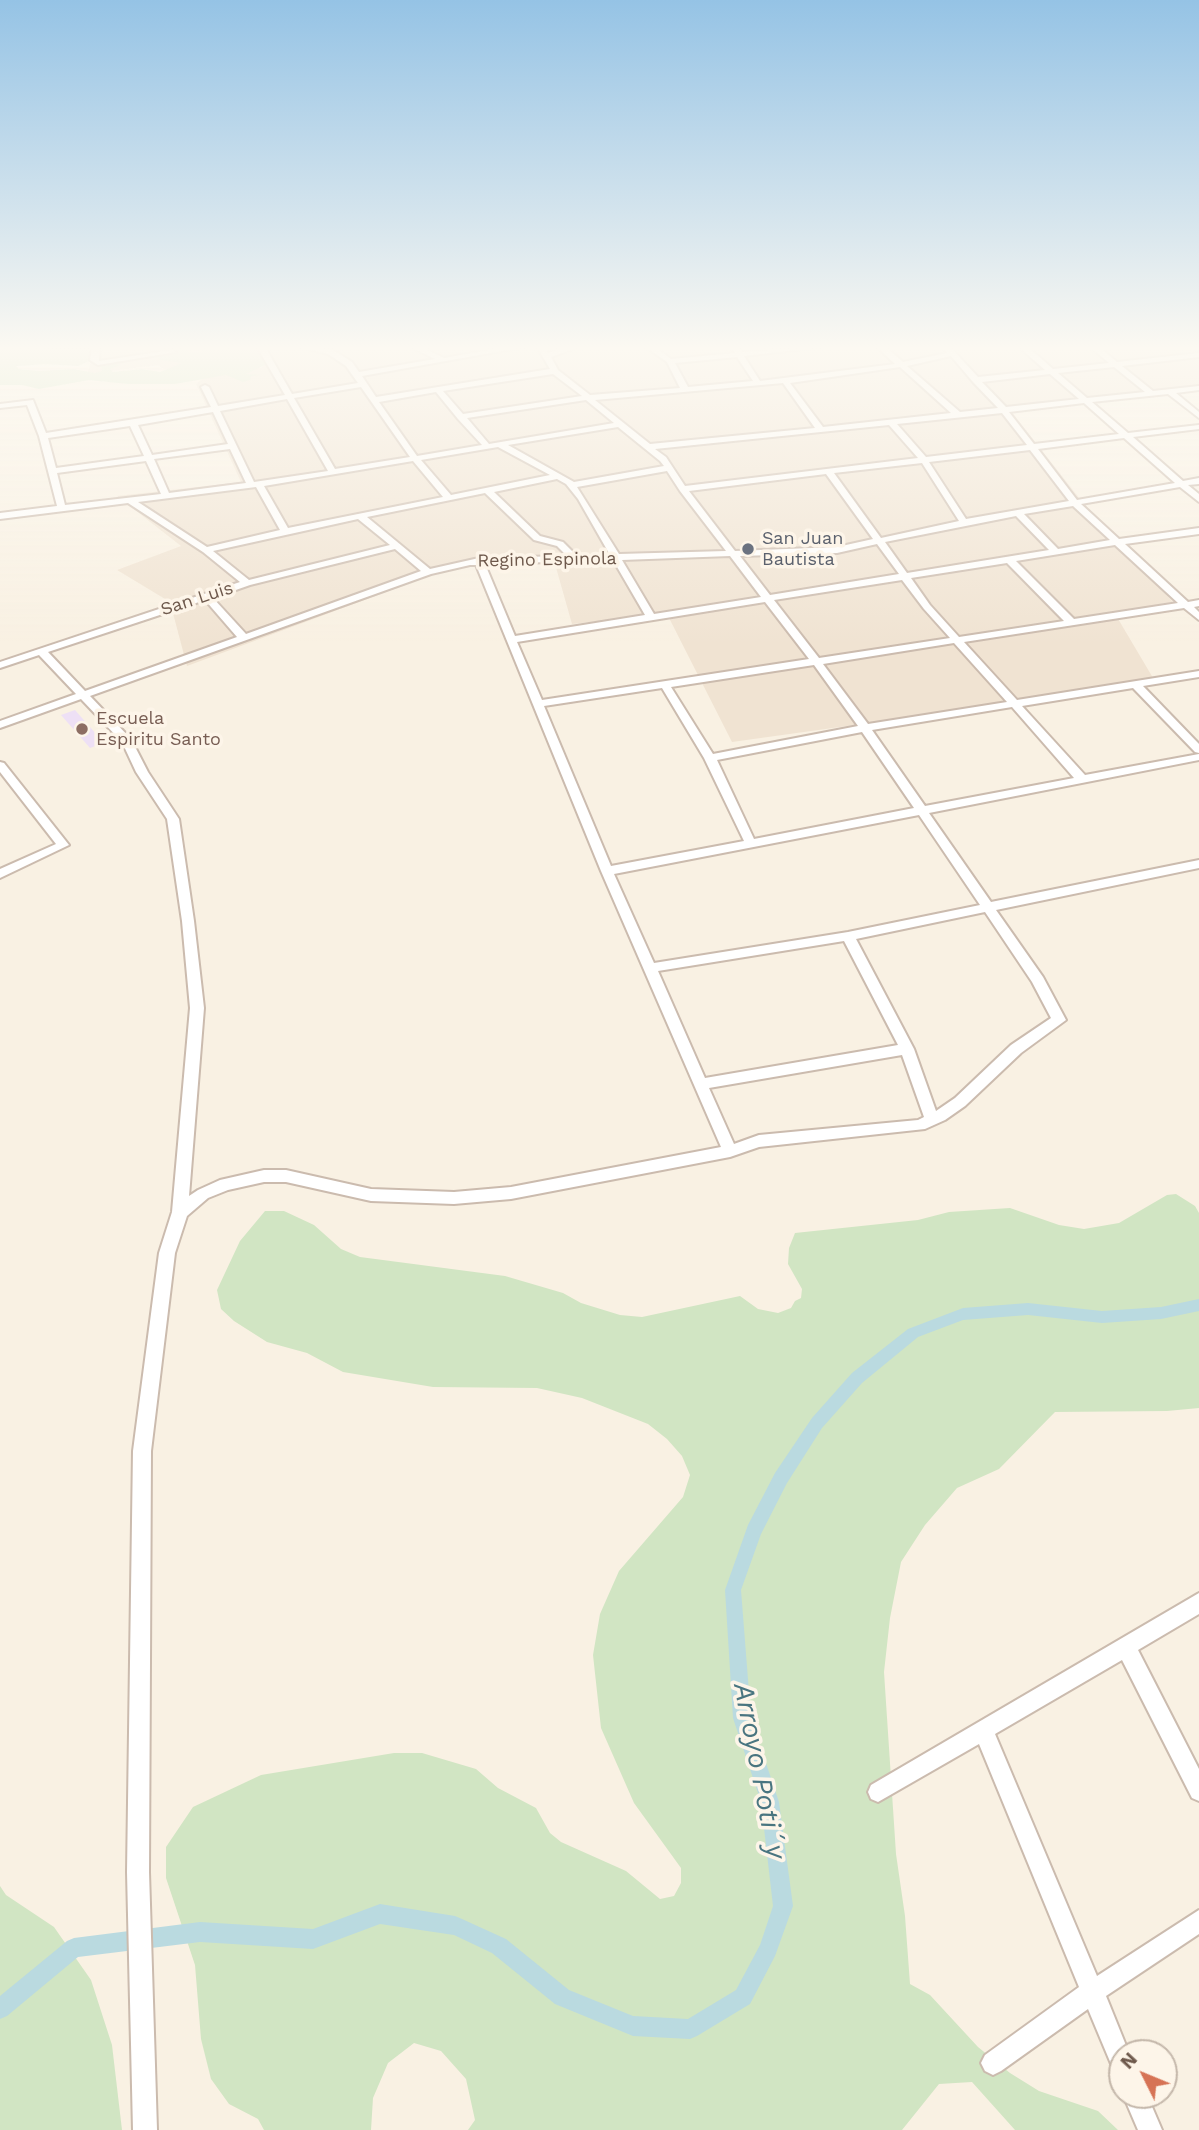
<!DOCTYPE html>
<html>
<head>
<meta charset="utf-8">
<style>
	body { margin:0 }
	#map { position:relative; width:1199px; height:2130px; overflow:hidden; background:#f9f1e3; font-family:"Work Sans",sans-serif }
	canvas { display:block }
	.north { position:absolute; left:1108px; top:2039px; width:70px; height:70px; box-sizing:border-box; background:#fdf5e9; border:2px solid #c4b7aa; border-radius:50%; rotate:313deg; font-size:19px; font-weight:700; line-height:28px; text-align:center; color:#6e594c }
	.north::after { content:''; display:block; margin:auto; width:24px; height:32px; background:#d67355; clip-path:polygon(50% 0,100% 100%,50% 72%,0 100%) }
</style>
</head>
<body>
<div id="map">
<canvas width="1199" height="2130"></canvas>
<div class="north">N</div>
</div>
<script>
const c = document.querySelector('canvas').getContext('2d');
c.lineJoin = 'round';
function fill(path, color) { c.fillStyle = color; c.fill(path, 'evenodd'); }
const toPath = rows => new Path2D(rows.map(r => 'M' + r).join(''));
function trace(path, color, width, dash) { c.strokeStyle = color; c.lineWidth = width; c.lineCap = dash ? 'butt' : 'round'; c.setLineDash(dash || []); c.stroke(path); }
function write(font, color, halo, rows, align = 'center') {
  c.font = font + ' "Work Sans",sans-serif'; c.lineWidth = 7; c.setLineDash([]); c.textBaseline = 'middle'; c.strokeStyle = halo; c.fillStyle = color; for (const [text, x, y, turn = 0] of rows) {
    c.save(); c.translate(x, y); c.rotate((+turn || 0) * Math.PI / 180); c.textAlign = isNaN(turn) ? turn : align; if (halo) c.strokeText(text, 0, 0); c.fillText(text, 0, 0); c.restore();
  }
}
fill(toPath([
	[96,347,1199,347,1199,391,1011,411,1081,500,1173,602,1114,612,1156,683,732,742,667,614,572,624,555,564,466,567,437,573,187,666,170,602,117,570,181,546,117,496,241,482,196,384,206,376,263,367,250,352,165,370,158,365,87,374]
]), '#f0e3d2');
fill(toPath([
	[75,710,104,743,90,748,61,715]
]), '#eee0f5');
fill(toPath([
	[0,347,90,349,89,361,78,366,46,364,16,366,19,369,38,371,73,369,95,373,102,371,101,365,107,363,121,365,110,369,113,372,142,369,160,372,182,363,160,360,158,357,166,351,162,347,187,347,186,351,197,353,205,350,189,347,210,347,215,352,225,347,243,351,257,347,267,364,246,374,262,375,251,376,250,380,243,382,226,375,175,384,128,384,89,380,39,389,22,385,0,385],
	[1176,1194,1195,1206,1199,1213,1199,1408,1167,1411,1055,1412,999,1469,957,1488,925,1525,901,1562,890,1618,884,1672,896,1854,905,1916,910,1984,930,1995,978,2047,1010,2073,1039,2091,1098,2111,1118,2130,1015,2130,972,2082,939,2084,902,2130,468,2130,475,2120,466,2079,441,2051,414,2043,388,2063,373,2098,371,2130,264,2130,258,2119,229,2104,211,2079,201,2039,195,1965,166,1878,166,1847,193,1807,261,1775,394,1753,422,1753,476,1769,498,1788,536,1808,550,1833,561,1842,626,1871,660,1899,674,1896,681,1883,681,1868,634,1803,601,1728,593,1655,600,1614,619,1571,683,1497,690,1475,682,1456,667,1439,648,1424,582,1398,537,1388,433,1387,343,1372,307,1353,267,1342,234,1321,221,1309,217,1290,240,1241,265,1211,284,1211,314,1225,341,1249,360,1257,505,1276,563,1293,581,1303,620,1315,642,1317,740,1296,758,1309,778,1313,791,1308,795,1301,801,1298,802,1289,788,1264,789,1248,795,1233,918,1220,949,1212,1010,1208,1059,1225,1084,1229,1119,1223,1167,1195],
	[0,1886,6,1895,54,1927,91,1980,112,2045,122,2130,0,2130]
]), '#d1e5c3');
fill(toPath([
	[1199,1299,1199,1311,1161,1319,1102,1323,1028,1315,963,1320,918,1337,862,1383,822,1428,787,1483,761,1534,741,1590,751,1718,779,1802,793,1906,775,1956,750,2004,697,2036,690,2039,633,2036,555,2004,492,1953,454,1935,380,1924,313,1949,200,1942,78,1957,7,2016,0,2019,0,1996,67,1941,74,1938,200,1922,313,1929,380,1904,455,1916,462,1919,506,1939,569,1990,633,2016,688,2019,736,1990,760,1945,773,1906,761,1802,733,1718,725,1590,748,1525,775,1473,812,1418,852,1373,908,1329,963,1308,1028,1303,1102,1311,1161,1307,1199,1299]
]), '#badae0');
const minor = toPath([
	[92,347,100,347,99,361,172,350,176,352,98,365,90,360,92,347],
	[257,347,265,347,292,394,358,383,346,366,328,354,300,347,333,350,352,362,359,372,435,359,411,347,421,347,444,358,506,347,524,347,362,376,376,397,550,369,537,347,545,347,548,353,566,347,578,347,551,357,558,370,590,395,680,388,667,362,646,347,655,347,671,359,735,353,732,349,734,347,739,347,742,352,822,347,744,356,760,381,895,364,877,347,886,347,903,362,947,353,943,348,950,347,978,377,1045,370,1019,347,1028,347,1053,369,1109,363,1090,347,1099,347,1117,362,1199,353,1199,357,1122,366,1153,391,1199,386,1199,390,1176,393,1199,412,1199,418,1168,394,1092,402,1128,433,1199,425,1199,429,1133,437,1183,481,1199,478,1199,484,1188,485,1199,494,1199,502,1180,487,1081,504,1119,539,1199,528,1199,534,1125,544,1188,602,1199,600,1199,606,1194,607,1199,612,1199,620,1184,608,964,642,1017,700,1199,671,1199,677,1143,686,1199,744,1199,753,1195,752,1133,688,1022,706,1085,775,1199,754,1199,760,929,813,991,902,1199,860,1199,868,996,910,1043,977,1066,1020,1021,1053,965,1106,945,1120,925,1129,759,1147,730,1157,511,1199,454,1204,371,1201,286,1182,264,1182,228,1190,208,1198,187,1216,175,1253,151,1451,149,1872,157,2130,133,2130,127,1872,133,1451,159,1253,172,1212,190,1008,182,921,167,819,136,772,122,742,81,699,0,728,0,721,76,694,39,655,0,668,0,662,240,582,203,552,128,503,0,519,0,513,57,506,39,436,27,405,0,408,0,404,33,400,46,433,211,407,201,387,205,385,209,387,218,406,285,395,257,347],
	[951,356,973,382,998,408,960,412,907,366,951,356],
	[737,357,753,381,688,387,675,363,737,357],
	[900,367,951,413,823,427,790,383,900,367],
	[1114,367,1145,392,1087,398,1058,373,1114,367],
	[553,374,582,396,463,414,443,391,553,374],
	[1050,374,1079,399,1006,407,982,382,1050,374],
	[783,383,815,428,650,444,595,400,783,383],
	[361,387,410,457,335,469,294,398,361,387],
	[436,392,458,419,482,445,417,456,379,402,436,392],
	[287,399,328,471,254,482,220,411,287,399],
	[586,400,614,423,489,444,467,418,586,400],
	[1084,403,1119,434,1034,444,1009,412,1084,403],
	[213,412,228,444,152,455,138,425,213,412],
	[1002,413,1027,445,926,457,897,424,1002,413],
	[889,425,918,458,685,486,666,457,655,449,889,425],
	[130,426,144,456,56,468,48,438,130,426],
	[618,427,660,461,664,466,574,482,508,445,618,427],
	[1124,438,1175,483,1077,500,1038,449,1124,438],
	[498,447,550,475,451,495,421,460,498,447],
	[230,449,246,483,169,493,154,459,230,449],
	[1030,450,1069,501,966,519,929,462,1030,450],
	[146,461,161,494,65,505,57,473,146,461],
	[413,461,443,497,288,528,264,486,413,461],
	[922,463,959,521,881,538,834,473,922,463],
	[667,471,680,491,726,551,619,554,577,487,667,471],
	[826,474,873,539,837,547,735,551,689,491,826,474],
	[557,479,566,484,578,499,610,555,577,556,563,542,540,536,494,492,557,479],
	[256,487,280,530,207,547,138,502,256,487],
	[485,493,534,540,557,546,567,556,479,558,430,569,367,517,485,493],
	[1073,506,1110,540,1058,549,1024,514,1073,506],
	[1016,516,1049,550,907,573,885,542,1016,516],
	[358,519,390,545,249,580,213,551,358,519],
	[877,544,899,574,770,595,740,556,837,553,877,544],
	[1115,545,1178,603,1074,619,1016,561,1115,545],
	[395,549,421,571,246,634,213,598,250,585,395,549],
	[730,556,761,597,654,614,622,560,730,556],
	[613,560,645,615,515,636,485,564,613,560],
	[1007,563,1064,621,959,637,930,605,911,578,1007,563],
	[470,565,476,565,601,871,721,1147,511,1187,454,1192,371,1189,286,1170,264,1170,220,1180,198,1190,189,1196,204,1008,194,921,179,819,148,772,131,739,90,696,431,574,470,565],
	[902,580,924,609,950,638,819,658,774,600,902,580],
	[205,600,237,637,85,691,48,652,205,600],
	[765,602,809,659,542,700,517,642,765,602],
	[954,643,1007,702,868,724,823,664,954,643],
	[814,665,858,726,713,754,671,687,814,665],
	[662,688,704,758,744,841,611,866,544,706,662,688],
	[1012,707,1074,778,925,806,872,730,1012,707],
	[862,732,914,808,754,839,717,760,862,732],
	[919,815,980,905,848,932,654,963,614,874,919,815],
	[985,912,1032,982,1051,1018,1011,1045,955,1098,936,1111,914,1049,856,939,985,912],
	[844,941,898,1045,705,1078,658,971,844,941],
	[902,1055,924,1117,918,1120,759,1135,734,1144,709,1088,902,1055],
	[0,762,4,763,69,845,0,878,0,869,56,844,0,772,0,762],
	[1199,1593,1199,1614,1138,1650,1199,1769,1199,1801,1192,1798,1122,1660,995,1734,1097,1976,1199,1910,1199,1934,1106,1996,1129,2053,1122,2053,1122,2075,1114,2071,1088,2009,1001,2071,993,2075,985,2071,981,2063,985,2055,1079,1987,979,1744,878,1802,871,1799,868,1792,871,1785,1199,1593],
	[1123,2095,1147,2095,1162,2130,1138,2130,1123,2095]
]);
trace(minor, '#cbbbae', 4);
fill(minor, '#fff');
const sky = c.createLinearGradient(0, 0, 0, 645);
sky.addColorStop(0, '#95c3e5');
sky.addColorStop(0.54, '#fcf9f2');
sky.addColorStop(1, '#fcf9f200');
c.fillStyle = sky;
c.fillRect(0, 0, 1199, 645);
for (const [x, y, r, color] of [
	[748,549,7,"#6b7280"],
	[82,729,7,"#8d6e63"]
]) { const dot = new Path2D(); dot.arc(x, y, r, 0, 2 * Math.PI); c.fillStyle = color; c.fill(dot); trace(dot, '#fdf5e9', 2.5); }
write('18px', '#5b616d', '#fdf5e9', [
	["San Juan",762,539],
	["Bautista",762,560]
], 'left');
write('18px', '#6e594c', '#fdf5e9', [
	["Regino Espinola",547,560,-1],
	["San Luis",197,599,-18]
]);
write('18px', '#785e54', '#fdf5e9', [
	["Escuela",96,719],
	["Espiritu Santo",96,740]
], 'left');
write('italic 28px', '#497580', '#fdf5e9', [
	["Arroyo Poti´y",759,1771,79]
]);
</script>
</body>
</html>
